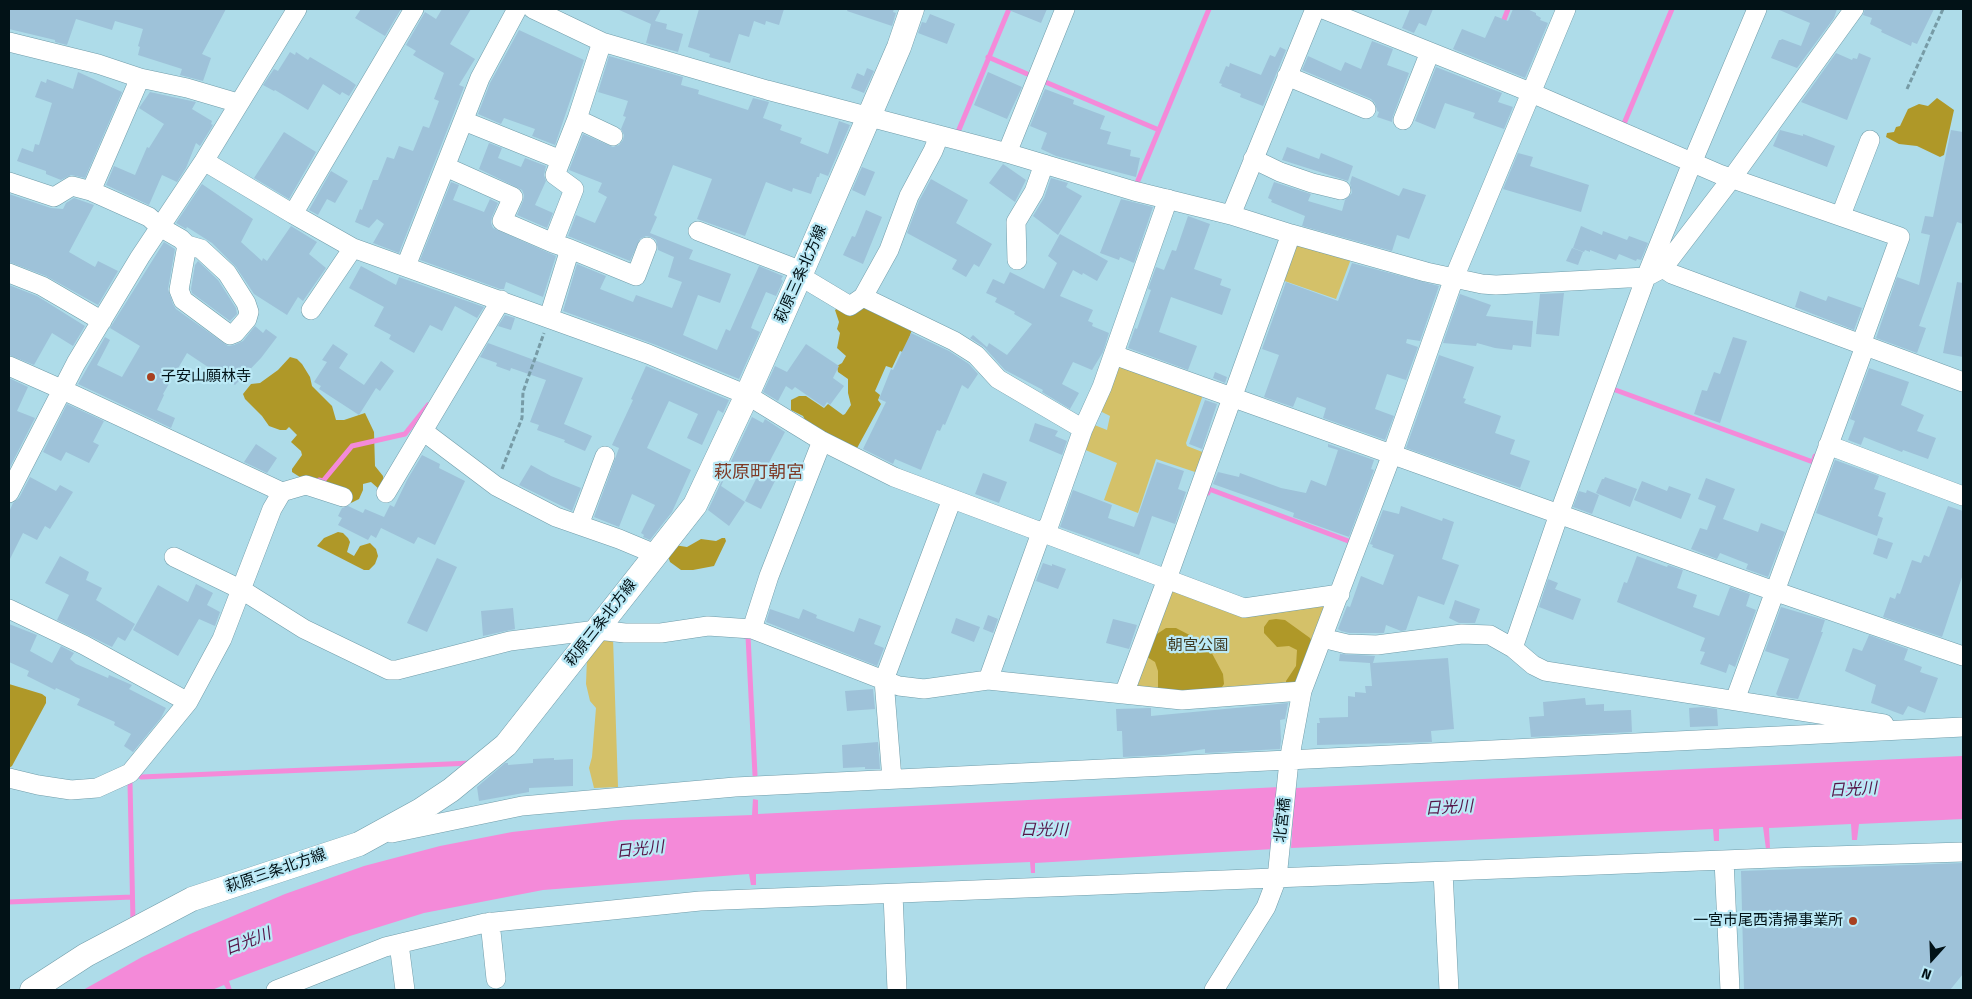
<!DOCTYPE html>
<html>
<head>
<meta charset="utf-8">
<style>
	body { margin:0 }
	#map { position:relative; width:1972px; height:999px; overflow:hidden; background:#aedce9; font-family:"Fira Sans",sans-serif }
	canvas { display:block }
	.frame { position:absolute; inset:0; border:10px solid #021217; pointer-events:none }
	.north { position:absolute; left:1907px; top:934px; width:50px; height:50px; -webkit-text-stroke:4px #bbe9f6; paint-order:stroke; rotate:200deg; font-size:14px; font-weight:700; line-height:20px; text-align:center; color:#021217 }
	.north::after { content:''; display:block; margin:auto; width:18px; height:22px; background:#021217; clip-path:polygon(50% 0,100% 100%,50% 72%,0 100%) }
</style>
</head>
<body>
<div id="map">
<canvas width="1972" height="999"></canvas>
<div class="frame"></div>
<div class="north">N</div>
</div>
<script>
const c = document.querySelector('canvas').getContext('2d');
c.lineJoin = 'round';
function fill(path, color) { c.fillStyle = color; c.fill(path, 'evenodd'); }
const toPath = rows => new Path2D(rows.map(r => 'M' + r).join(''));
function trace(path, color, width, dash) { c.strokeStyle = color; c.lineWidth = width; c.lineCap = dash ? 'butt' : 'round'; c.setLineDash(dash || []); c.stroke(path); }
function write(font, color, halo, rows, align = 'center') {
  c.font = font + ' "Fira Sans","Noto Sans JP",sans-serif'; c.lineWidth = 4.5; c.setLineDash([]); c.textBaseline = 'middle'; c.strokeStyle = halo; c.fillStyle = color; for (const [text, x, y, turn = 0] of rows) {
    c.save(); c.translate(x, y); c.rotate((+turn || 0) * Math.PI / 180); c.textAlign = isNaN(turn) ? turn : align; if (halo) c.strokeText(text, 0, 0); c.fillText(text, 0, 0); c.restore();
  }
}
fill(toPath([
	[1297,244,1351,259,1336,299,1279,279],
	[1117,366,1204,392,1186,443,1187,446,1205,453,1198,473,1156,459,1138,513,1104,500,1117,463,1083,449,1092,424,1107,430,1110,416,1098,410],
	[1168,581,1246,611,1333,599,1299,687,1182,697,1137,688,1132,682],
	[613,638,618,787,594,788,589,768,592,757,596,708,590,701,586,684,587,658,598,640]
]), '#d4c169');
fill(toPath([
	[1937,98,1954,110,1944,155,1940,157,1917,146,1899,144,1886,137,1887,133,1894,132,1896,127,1900,126,1908,109,1919,104,1928,106],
	[865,301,912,329,905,353,900,351,892,368,886,366,875,391,880,395,878,400,881,404,856,450,808,426,803,416,791,410,791,400,799,396,806,396,824,408,828,404,843,415,845,414,851,405,848,393,848,379,838,372,837,366,842,363,846,356,837,348,840,333,837,329,839,322,835,310,841,305],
	[290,357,297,359,302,364,310,377,312,386,332,406,336,420,344,420,365,413,374,432,375,466,383,476,384,484,379,489,371,482,363,484,363,490,359,499,351,503,339,502,292,472,292,469,302,455,301,451,291,442,297,435,289,427,286,430,280,430,269,426,262,416,245,399,243,394,251,384,260,383,278,370],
	[338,532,343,533,348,538,350,542,347,552,354,556,360,546,370,543,376,549,378,556,375,564,369,570,364,570,317,546,324,538],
	[722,538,725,538,726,541,714,566,693,570,681,570,670,562,668,556,674,545,687,547,701,539,716,541],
	[1276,619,1285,620,1310,638,1312,642,1296,684,1286,684,1286,681,1296,666,1297,650,1289,646,1277,647,1264,633,1264,627,1269,620],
	[1166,628,1176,628,1207,644,1223,674,1224,684,1220,690,1182,694,1158,690,1158,671,1155,662,1147,657,1154,636],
	[9,684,42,694,46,697,46,703,12,766,9,768]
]), '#af9828');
fill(toPath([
	[1962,742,1963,819,1859,824,1857,840,1852,840,1851,824,1769,828,1770,848,1766,849,1763,827,1719,829,1719,841,1714,841,1713,829,1291,848,1295,788,1962,756],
	[1279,787,1274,849,1035,863,1035,873,1031,873,1030,862,756,874,756,885,751,885,749,874,543,890,424,913,350,936,229,981,232,990,227,990,224,985,212,990,83,990,142,957,188,935,285,894,364,866,440,846,512,832,621,820,752,815,753,799,758,800,758,814]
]), '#f48ad9');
trace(toPath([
	[1502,25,1508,9],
	[988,57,1032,76],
	[1043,81,1159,130],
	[1623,126,1672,9],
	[958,132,1009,9],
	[1137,183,1209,9],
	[1610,388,1813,462,1815,456],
	[319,480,323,481,352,446,405,434,428,405],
	[1208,493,1209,489,1351,542],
	[745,636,748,636,755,775],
	[141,777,472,763],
	[130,783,133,921],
	[9,902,132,897]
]), '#f48ad9', 5);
fill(toPath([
	[9,9,226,9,202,54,211,58,203,81,180,75,182,69,138,55,140,47,138,46,143,29,115,21,112,30,76,19,67,45,55,42,55,40,9,29],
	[361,9,401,9,385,36,355,18],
	[442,9,471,9,450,44,475,59,459,85,464,87,399,253,373,243,384,224,377,219,369,228,355,222,360,209,362,210,373,180,378,180,387,157,394,159,399,146,413,151,423,126,429,128,439,101,434,99,444,73,413,55,416,51,406,45,425,12,436,19],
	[617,9,661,9,655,21,667,24,666,29,683,34,678,52,646,43,651,24],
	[699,9,784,9,779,25,766,21,765,25,754,21,749,37,739,34,730,63,709,57,710,54,688,47],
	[848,9,894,9,893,12,896,13,892,26,847,11],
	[1006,9,1047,9,1041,23],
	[1410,9,1433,9,1426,26,1419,23,1414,33,1402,28],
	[1513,9,1527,9,1536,13,1536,15,1541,18,1540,20,1548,23,1525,78,1453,49,1462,29,1485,38,1495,16,1508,21],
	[1777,9,1837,9,1834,18,1797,68,1771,58,1779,40,1781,40,1782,39,1801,46,1810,23],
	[1865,9,1934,9,1917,44,1912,42,1911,46,1881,32,1882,30,1870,24,1872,18,1863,15],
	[930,14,955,24,947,44,918,33,922,22,926,23],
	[519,30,584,60,555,145,532,136,535,129,504,118,501,124,478,114,490,83],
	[1372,41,1393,49,1387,65,1409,73,1393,116,1392,122,1377,117,1379,112,1377,111,1375,103,1371,99,1302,70,1308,56,1341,71,1345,62,1361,69],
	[1280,47,1286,50,1263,106,1240,97,1241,94,1221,86,1222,84,1219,83,1226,66,1229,67,1230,63,1261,75,1270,55,1275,57],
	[290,52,295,55,296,52,308,60,310,57,349,80,356,85,349,96,342,92,340,95,323,84,308,110,275,90,274,91,263,85,274,69,278,71],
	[1836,53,1852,60,1853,58,1857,59,1859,53,1871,58,1847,120,1801,102],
	[609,56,683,77,681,85,699,90,698,94,748,110,753,98,769,102,763,118,782,125,780,130,802,138,800,143,828,154,839,121,850,125,828,176,820,173,819,177,817,177,811,194,793,188,792,192,766,182,745,236,697,219,712,179,673,165,654,215,657,217,650,233,693,250,689,259,731,274,720,303,698,295,683,335,717,350,726,329,730,331,759,266,783,276,781,279,783,281,776,296,766,292,753,322,751,328,760,332,739,379,656,345,563,311,577,264,606,276,600,289,633,302,636,295,672,308,682,282,668,277,674,257,658,250,656,240,651,237,646,236,640,239,630,261,568,236,576,215,595,223,607,197,598,192,602,183,569,170,583,134,613,147,619,145,623,140,624,135,621,129,626,117,623,116,628,101,598,92],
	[1436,67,1502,93,1498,102,1513,107,1504,129,1473,118,1475,113,1445,103,1435,129,1415,121],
	[867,68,874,71,864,93,851,88,857,73,864,76],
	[78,72,122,92,85,178,71,175,61,180,46,174,46,171,17,161,22,148,33,152,35,144,39,145,52,103,35,97,41,81,46,83,47,79,73,89],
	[988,72,1022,87,1007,119,974,105],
	[1045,89,1074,100,1073,104,1105,116,1100,129,1111,132,1107,144,1131,150,1130,156,1140,158,1136,177,1056,156,1041,149,1047,133,1030,126],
	[150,92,196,102,192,109,212,121,211,124,213,125,200,146,196,143,186,168,177,182,162,175,149,205,106,185,114,166,135,175,147,147,149,148,164,124,139,108],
	[1780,130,1803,136,1803,134,1835,146,1827,167,1773,146],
	[1951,130,1963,132,1963,224,1957,222,1919,326,1926,328,1917,353,1876,338,1897,277,1919,285,1930,235,1921,233,1925,216,1933,217],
	[284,132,316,152,289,199,254,178],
	[489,143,502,148,498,158,521,167,525,158,546,166,544,175,546,181,535,205,553,213,547,228,517,215,523,201,524,195,522,190,479,169],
	[1287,147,1319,159,1321,153,1353,166,1348,181,1282,160],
	[1518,153,1533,157,1530,166,1589,185,1581,212,1503,189],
	[1003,164,1026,180,1015,202,989,183],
	[862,167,875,172,865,196,852,190],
	[331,171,348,181,335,203,327,199,318,215,309,210],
	[1352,176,1399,196,1403,188,1426,195,1409,239,1397,235,1392,251,1302,226,1305,216,1271,202,1272,200,1268,198,1274,182,1311,194,1308,201,1342,211,1345,200,1352,193,1350,183],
	[1051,178,1068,183,1066,187,1082,196,1058,235,1033,216,1044,198],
	[931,179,968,200,956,223,992,244,979,267,974,264,966,277,952,269,957,260,907,233,919,201],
	[451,182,459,185,453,200,484,212,490,199,498,203,492,217,491,223,493,228,556,256,543,297,506,282,504,289,500,289,420,260],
	[202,184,253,219,241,242,262,261,263,258,267,261,291,226,317,242,309,254,326,268,303,301,298,297,287,315,254,294,236,267,212,243,187,227,186,229,176,223],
	[9,194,51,208,63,209,66,203,74,198,94,205,69,252,95,267,98,261,118,271,98,305,46,276,9,262],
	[1121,199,1153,207,1134,263,1120,257,1119,260,1100,253],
	[866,210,882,217,863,264,843,255,852,236,855,237],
	[1188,216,1210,224,1194,269,1222,279,1220,285,1231,289,1222,315,1171,297,1159,332,1197,346,1188,370,1128,348,1135,328,1137,329,1151,290,1148,289,1156,267,1164,270,1172,250,1176,251],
	[1581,226,1602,235,1603,231,1627,240,1629,236,1648,243,1641,260,1637,259,1636,261,1619,254,1616,260,1590,250,1590,252,1585,250,1584,252,1573,248],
	[1060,234,1108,261,1097,281,1083,273,1082,275,1073,270,1060,296,1093,310,1088,321,1093,323,1092,326,1109,333,1103,352,1092,370,1073,362,1062,384,1079,393,1070,409,1042,392,1043,390,1005,370,984,347,970,338,973,335,987,347,989,343,1007,355,1032,324,1014,314,1015,312,995,302,997,298,986,293,993,279,1004,284,1010,272,1044,289,1057,263,1048,256],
	[164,242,175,249,168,289,173,304,176,309,228,346,234,345,243,341,255,326,263,333,266,329,277,337,261,358,235,385,187,353,163,394,164,395,157,410,175,418,171,428,78,384,105,337,110,340,97,365,122,377,140,346,110,328],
	[1572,248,1583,252,1578,265,1566,261],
	[198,261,218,280,236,308,237,314,230,321,192,293,191,289,195,265],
	[1352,263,1439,286,1420,341,1407,339,1406,343,1418,347,1406,380,1387,374,1375,409,1394,416,1385,440,1323,418,1326,408,1297,397,1293,407,1264,397,1279,355,1262,349,1286,282,1338,301],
	[361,266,396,285,399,277,484,307,477,318,455,306,442,331,430,325,414,353,389,339,391,335,374,326,384,307,349,288],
	[1957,282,1963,283,1963,357,1943,353],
	[9,285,37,296,85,326,73,346,52,333,34,365,9,355],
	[1800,291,1826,301,1828,296,1862,308,1854,330,1795,307],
	[1564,293,1559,336,1536,334,1540,294],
	[1460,294,1491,305,1486,316,1533,321,1531,347,1513,345,1512,350,1495,348,1477,343,1476,346,1443,343],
	[505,315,515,318,511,330,498,326],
	[911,333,949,351,969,364,978,374,968,389,962,385,945,425,943,424,940,431,937,430,921,470,895,459,893,464,863,449,886,402,879,399,891,369,893,370],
	[1733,337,1747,341,1720,423,1694,414,1702,390,1707,391,1714,372,1720,374],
	[488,343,583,378,564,424,592,436,585,451,564,442,565,440,537,430,539,425,530,422,546,380,511,368,510,371,496,366,497,363,480,357],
	[333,344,348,354,339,368,364,385,381,361,394,371,380,391,376,388,359,415,319,389,321,386,314,382,327,362,322,360],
	[806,344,839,366,833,378,844,386,830,405,827,402,824,407,795,387,792,390,786,386,778,401,763,392,775,366,787,372],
	[1439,355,1474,367,1463,398,1466,399,1464,403,1501,416,1495,433,1515,440,1510,454,1530,461,1520,488,1406,448],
	[646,366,729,400,723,413,718,410,702,445,687,438,698,414,669,401,647,448,691,470,672,512,650,540,643,537,644,535,641,533,655,505,632,494,619,527,594,517,619,448,612,445,633,400,631,399],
	[1869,368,1909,382,1901,405,1924,415,1917,431,1936,438,1928,459,1903,450,1902,452,1864,437,1861,445,1848,440,1855,421,1850,419],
	[1215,372,1227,377,1225,383,1213,378],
	[9,378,28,387,17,411,35,418,9,469],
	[1205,400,1217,404,1202,449,1189,444],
	[67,404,104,421,93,442,99,445,89,463,66,452,61,461,43,452],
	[752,417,763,423,765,419,785,432,763,474,775,481,761,509,745,501,757,477,731,464,721,486,745,502,729,526,708,510],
	[1035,423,1058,431,1055,436,1067,441,1062,455,1029,441],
	[256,444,277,458,267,473,244,462],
	[1328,444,1374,460,1371,469,1374,470,1349,537,1293,517,1294,513,1275,506,1213,484,1218,472,1239,477,1240,473,1281,488,1306,493,1311,480,1326,486,1338,450,1328,447],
	[422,455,440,464,439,468,465,481,435,545,418,537,414,544,381,528,376,538,371,535,368,540,338,525,342,518,338,516,342,508,348,506,363,513,365,509,384,517,390,505,394,507,407,480],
	[1835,460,1879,476,1874,489,1886,493,1878,516,1883,518,1877,536,1816,513],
	[1157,462,1184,471,1178,489,1186,492,1175,524,1152,516,1139,555,1060,527,1073,490,1112,505,1108,518,1134,527],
	[531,465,551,476,581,488,572,511,519,485],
	[983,473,1007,482,999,503,975,494],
	[30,477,56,491,60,485,73,492,50,529,45,526,37,540,23,533,9,561,9,512,13,503,19,498],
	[1605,477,1637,489,1630,507,1596,493,1602,479,1604,479],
	[1706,478,1735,489,1723,519,1758,532,1761,523,1785,532,1768,577,1746,569,1748,564,1720,553,1717,559,1691,549,1700,528,1707,530,1716,506,1698,499],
	[1642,481,1667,491,1669,486,1691,494,1681,519,1634,500],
	[1587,490,1599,495,1592,514,1573,507,1579,491,1586,493],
	[1401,506,1442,521,1443,518,1454,522,1442,559,1459,565,1444,605,1418,596,1406,630,1401,631,1386,625,1384,633,1349,633,1341,631,1338,629,1347,606,1350,607,1361,576,1383,585,1394,555,1372,547,1373,545,1370,544,1383,510,1399,514],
	[1948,506,1963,511,1963,574,1942,637,1883,617,1890,597,1895,599,1897,593,1900,594,1912,560,1921,563,1924,555,1929,557],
	[1878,538,1893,543,1887,559,1873,554],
	[60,556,89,572,86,580,102,588,96,600,135,624,125,641,118,637,112,647,57,620,69,595,45,583],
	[1637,556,1667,567,1668,565,1683,570,1677,588,1697,595,1693,607,1719,616,1730,587,1750,594,1746,606,1756,610,1735,667,1729,664,1726,673,1700,664,1705,652,1700,651,1705,638,1617,602,1624,582,1627,583],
	[437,558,457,567,427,632,407,623],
	[1043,563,1052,566,1052,564,1066,569,1058,589,1036,581],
	[1548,579,1558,583,1555,589,1581,599,1573,620,1539,607],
	[196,584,213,593,207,605,220,612,215,626,199,619,178,656,133,630,158,585,188,602],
	[1455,600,1480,609,1475,623,1459,623,1449,618],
	[1781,607,1825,620,1821,632,1823,632,1798,699,1778,696,1776,694,1789,659,1765,651],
	[513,608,515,629,483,636,481,611],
	[770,609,799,619,803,609,817,615,816,618,854,632,859,618,881,626,874,644,884,648,877,666,766,622],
	[988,615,998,619,993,633,983,629],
	[956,618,980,627,974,642,951,633],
	[1113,619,1137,625,1129,649,1106,643],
	[9,624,37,635,30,651,52,663,61,646,74,653,70,659,76,664,108,678,109,675,132,685,129,689,166,708,161,718,133,752,124,746,131,734,114,725,115,722,77,705,80,699,56,688,55,690,27,676,29,671,9,662],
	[1869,635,1908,649,1904,660,1922,667,1920,672,1938,678,1925,713,1908,706,1903,715,1871,703,1876,685,1845,671,1853,648,1862,651],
	[1340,654,1375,656,1373,663,1448,658,1454,729,1431,731,1432,742,1317,745,1317,723,1320,723,1319,718,1348,717,1348,696,1355,697,1355,692,1366,693,1365,686,1372,686,1370,663,1339,661],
	[873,689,875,709,847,711,845,691],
	[1585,698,1586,705,1604,704,1604,711,1631,710,1632,732,1531,737,1529,717,1544,716,1543,702],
	[1288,703,1285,719,1280,720,1281,740,1280,749,1205,753,1205,749,1165,755,1123,757,1122,731,1117,731,1116,709,1151,708,1151,716],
	[1703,707,1717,709,1718,726,1690,727,1689,708],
	[878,742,880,769,865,769,865,767,843,768,842,745],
	[554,758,554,760,573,759,573,786,529,788,529,792,479,801,477,787,505,763,508,763,508,765,533,763,533,759],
	[1963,863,1963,974,1950,990,1744,990,1741,871]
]), '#9ec2d9');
const minor = toPath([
	[533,9,602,42,767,90,1007,153,1134,191,1231,215,1291,234,1426,272,1482,284,1496,285,1646,277,1663,268,1732,178,1854,9],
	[1323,9,1520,88,1719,174,1900,237,1863,339,1864,349,1735,700],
	[9,42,98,64,140,78,187,88,238,103],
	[1287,76,1366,109],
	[140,78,91,191,149,217,160,227,181,239,187,245,201,249,227,273,246,303,249,312,247,319,235,333,230,335,183,300,179,290,187,245],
	[577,119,613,136],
	[1403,120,1430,52],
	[464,121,561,160],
	[1007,153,1065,9],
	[1253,159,1280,172,1312,183,1341,190],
	[204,161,293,214,414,9],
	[446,167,513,197,502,221,553,243],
	[9,182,54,197,72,186,91,191],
	[293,214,353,248,648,354,747,395,822,441,894,477,1244,608,1340,594],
	[1231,215,1315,9],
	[1841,215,1870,140],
	[698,231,802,271],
	[570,249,636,276,647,247],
	[1017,260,1016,222,1034,192,1044,164],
	[406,266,480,78,517,9],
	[1663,268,1672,274,1963,382],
	[9,273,42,286,102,321],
	[800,276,850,306,863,297,889,250,909,196,933,151,939,136],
	[863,297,954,341,976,355,998,379,1083,429],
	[311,310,353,248],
	[549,317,570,249,553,243,574,189,555,175,577,119,602,42],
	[1114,355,1774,591,1963,656],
	[9,366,61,389,282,492],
	[423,431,496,486,556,517,619,539,655,554],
	[1828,445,1963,496],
	[9,493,76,363,140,257,204,161,297,9],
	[386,493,501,300],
	[579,525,605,456],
	[174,557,242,590,304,629,389,670,397,670,510,641,597,630,625,633,661,633,708,626,752,629,899,686,924,689,988,680,1182,700,1302,691],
	[9,609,84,645,188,702],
	[752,629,769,576,822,441],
	[1322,638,1347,644,1377,645,1462,634,1490,635,1513,648,1533,665,1545,671,1884,724],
	[1513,648,1559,514,1646,277,1692,163,1757,9],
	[988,680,1041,533,1049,525,1083,429,1102,387,1168,199],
	[1124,694,1167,579,1291,234],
	[9,778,38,785,71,790,97,788,130,773,188,702,222,639,272,509,282,492,306,485,343,497],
	[892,779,884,680,952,499],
	[392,833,522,806,735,787,1963,727],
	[1724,860,1730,990],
	[1443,872,1449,990],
	[893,894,897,990],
	[490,922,496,979],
	[399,944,405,990],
	[276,990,385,947,485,923,700,901,1798,857,1963,852],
	[1214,990,1266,907,1277,878,1289,761,1302,691,1392,454,1454,278,1566,9]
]);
const major = toPath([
	[32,990,86,955,192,899,359,844,421,810,451,790,506,745,695,505,747,395,800,276,899,47,912,9]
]);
trace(minor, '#709ca9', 20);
trace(major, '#709ca9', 25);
trace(toPath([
	[1907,89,1943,9],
	[502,469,522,418,523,392,544,333]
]), '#779ba6', 3, [5, 2.5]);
trace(minor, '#fff', 19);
trace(major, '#fff', 24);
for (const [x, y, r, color] of [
	[151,377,5,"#a84020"],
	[1853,921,5,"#a84020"]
]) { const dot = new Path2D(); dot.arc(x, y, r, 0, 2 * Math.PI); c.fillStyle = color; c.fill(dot); trace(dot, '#bbe9f6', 2); }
write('15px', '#021217', '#bbe9f6', [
	["萩原三条北方線",801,274,-66],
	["萩原三条北方線",601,623,-52],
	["北宮橋",1283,820,-84],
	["萩原三条北方線",276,871,-19]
]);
write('15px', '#021217', '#bbe9f6', [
	["子安山願林寺",161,377],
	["一宮市尾西清掃事業所",1843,921,"right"]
], 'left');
write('15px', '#3e3921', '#bbe9f6', [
	["朝宮公園",1198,646]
]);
write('italic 16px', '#551548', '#bbe9f6', [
	["日光川",1853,790,-3],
	["日光川",1449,808,-3],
	["日光川",1044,831],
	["日光川",640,850,-6],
	["日光川",248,942,-21]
]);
write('18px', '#7e3a26', '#bbe9f6', [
	["萩原町朝宮",759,473]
]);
</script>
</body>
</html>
